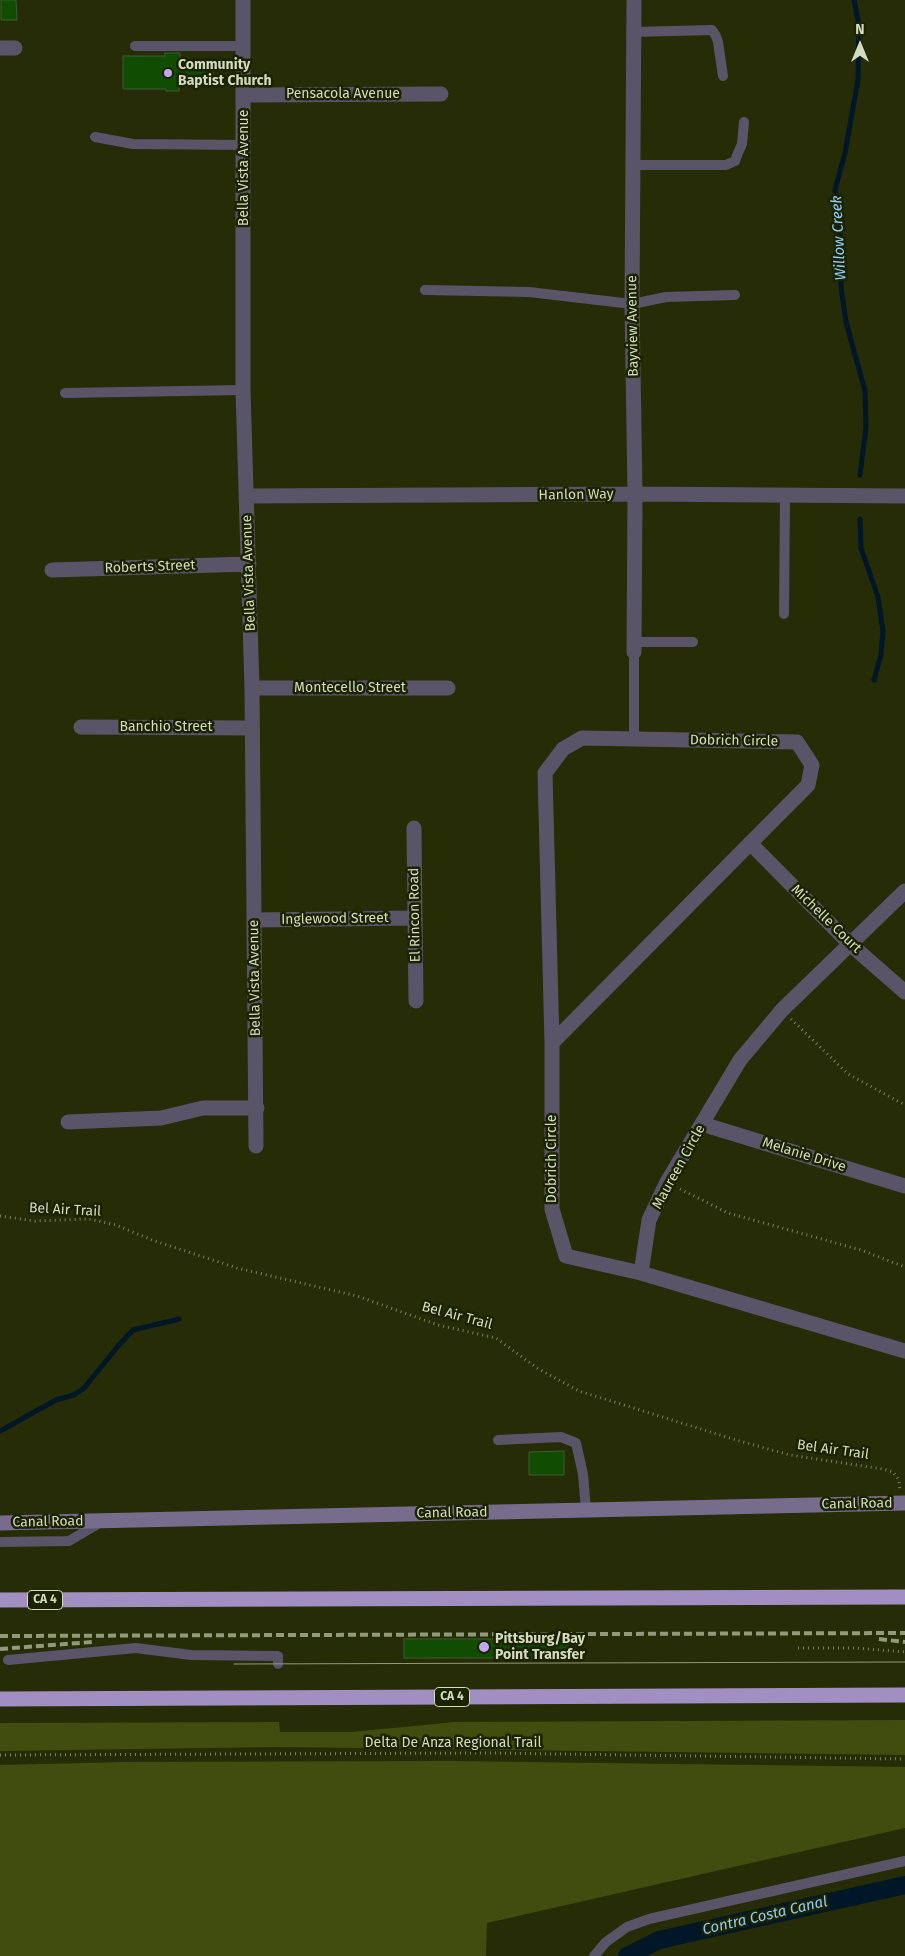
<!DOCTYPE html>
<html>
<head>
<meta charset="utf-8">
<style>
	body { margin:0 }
	#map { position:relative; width:905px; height:1956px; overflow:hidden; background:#252c06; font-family:"Fira Sans",sans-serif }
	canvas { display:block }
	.north { position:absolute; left:835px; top:20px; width:50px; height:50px; -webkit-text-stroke:4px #1b2200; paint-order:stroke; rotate:0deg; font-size:14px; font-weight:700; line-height:20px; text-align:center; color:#d3dbc1 }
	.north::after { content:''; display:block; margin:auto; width:18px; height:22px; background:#d3dbc1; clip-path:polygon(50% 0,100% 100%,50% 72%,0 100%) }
</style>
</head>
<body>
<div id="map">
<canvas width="905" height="1956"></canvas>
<div class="north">N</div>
</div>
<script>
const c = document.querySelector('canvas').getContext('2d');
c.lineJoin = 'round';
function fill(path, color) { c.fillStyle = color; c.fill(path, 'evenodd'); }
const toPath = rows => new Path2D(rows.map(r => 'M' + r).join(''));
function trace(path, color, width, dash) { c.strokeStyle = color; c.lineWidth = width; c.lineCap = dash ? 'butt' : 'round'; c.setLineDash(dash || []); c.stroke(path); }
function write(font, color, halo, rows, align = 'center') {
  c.font = font + ' "Fira Sans",sans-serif'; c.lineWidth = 5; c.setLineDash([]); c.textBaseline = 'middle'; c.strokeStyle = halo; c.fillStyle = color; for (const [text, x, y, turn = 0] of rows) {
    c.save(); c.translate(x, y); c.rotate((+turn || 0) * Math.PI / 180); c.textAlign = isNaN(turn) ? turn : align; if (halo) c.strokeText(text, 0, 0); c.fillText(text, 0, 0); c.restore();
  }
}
fill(toPath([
	[905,1720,905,1755,278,1747,0,1751,0,1723,279,1722,280,1732,351,1732,455,1722],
	[450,1761,905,1767,905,1828,487,1923,486,1956,0,1956,0,1765,126,1762]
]), '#414d0e');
trace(toPath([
	[854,0,859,25,858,80,845,153,835,190,841,242,841,287,846,322,865,391,866,428,860,475],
	[860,519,861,548,878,597,883,631,881,655,874,680],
	[0,1431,56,1400,74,1395,84,1388,119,1345,133,1330,179,1319]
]), '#001728', 5);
trace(toPath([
	[627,1956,659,1940,905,1885]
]), '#001728', 18);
const building = toPath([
	[1,0,16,0,17,20,1,20,1,0],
	[165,53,180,53,180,63,213,62,214,82,179,83,179,91,166,91,166,89,123,89,123,56,165,56,165,53],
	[564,1451,564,1475,529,1475,529,1452,564,1451],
	[404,1639,568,1639,568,1658,404,1658,404,1639]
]);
fill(building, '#114d00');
trace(building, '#3c5d35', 1);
trace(toPath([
	[791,1019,848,1074,905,1105],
	[680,1189,728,1213,861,1250,905,1267],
	[0,1216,35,1221,89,1219,116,1225,152,1240,237,1268,357,1296,438,1325,496,1338,537,1368,579,1391,736,1440,790,1455,883,1469,893,1472,899,1480,900,1490],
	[798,1648,856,1648,905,1652],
	[0,1755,489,1753,905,1759]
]), '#798160', 3, [1, 4]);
trace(toPath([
	[633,32,712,30,716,36,718,42,723,76],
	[135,46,244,46],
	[95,137,133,144,244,145],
	[633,165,726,165,735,161,738,153,742,144,744,122],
	[425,290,529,292,632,304,666,297,735,295],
	[65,393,243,390],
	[784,614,785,495],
	[635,642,693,642],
	[634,739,634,652],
	[498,1440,561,1437,576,1443,583,1474,586,1510],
	[0,1542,69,1541,101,1522],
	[8,1660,136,1648,191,1655,278,1656,278,1664],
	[594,1956,606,1942,627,1927,649,1919,905,1861]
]), '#5a5468', 10);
trace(toPath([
	[243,0,243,390,252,688,256,1146],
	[634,0,632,304,635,494,634,652],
	[0,48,15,48],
	[245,95,441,94],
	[246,496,635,494,905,496],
	[52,570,249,564],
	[252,688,448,688],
	[81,727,251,728],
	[414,828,416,1001],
	[750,843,850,944,905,992],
	[255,920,415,918],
	[552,1043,808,785,812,765,797,742,582,738,563,749,545,773,552,1043,552,1209,566,1256,641,1273,905,1351],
	[68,1122,161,1118,203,1108,257,1108],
	[702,1124,905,1186],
	[641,1273,649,1220,667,1182,740,1060,782,1010,905,891]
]), '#5a5468', 15);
trace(toPath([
	[0,1523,905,1503]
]), '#776c8c', 15);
trace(toPath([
	[0,1600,905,1597],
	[0,1699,905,1695]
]), '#a08fc0', 15);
trace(toPath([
	[234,1664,905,1662]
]), '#929a7b', 1);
trace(toPath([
	[0,1636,905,1633],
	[879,1639,905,1642],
	[0,1649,92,1642]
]), '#929a7b', 4, [8, 4]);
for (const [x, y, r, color] of [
	[168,73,5,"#c2a8f3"],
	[484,1647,6,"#c2a8f3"]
]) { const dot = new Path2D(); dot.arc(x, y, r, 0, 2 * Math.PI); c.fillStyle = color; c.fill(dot); trace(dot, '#1b2200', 2); }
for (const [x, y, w] of [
	[45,1600,35],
	[452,1697,35]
]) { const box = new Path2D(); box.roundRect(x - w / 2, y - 9.5, w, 19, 4); c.fillStyle = '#1b2200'; c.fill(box); trace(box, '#d3dbc1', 1); }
write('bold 12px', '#d3dbc1', null, [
	["CA 4",45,1600],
	["CA 4",452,1697]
]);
write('bold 14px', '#d3dbc1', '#1b2200', [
	["Community",178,65],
	["Baptist Church",178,81],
	["Pittsburg/Bay",495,1639],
	["Point Transfer",495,1655]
], 'left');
write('14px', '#d3dbc1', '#1b2200', [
	["Pensacola Avenue",343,94],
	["Bella Vista Avenue",244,168,-90],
	["Bayview Avenue",633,326,-91],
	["Hanlon Way",576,495,-1],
	["Roberts Street",150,567,-2],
	["Bella Vista Avenue",249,573,-92],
	["Montecello Street",350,688],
	["Banchio Street",166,727],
	["Dobrich Circle",734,741,1],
	["El Rincon Road",415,915,-91],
	["Inglewood Street",335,919,-1],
	["Michelle Court",826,919,44],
	["Bella Vista Avenue",255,978,-91],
	["Melanie Drive",804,1155,17],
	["Dobrich Circle",552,1159,-90],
	["Maureen Circle",679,1167,-61],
	["Bel Air Trail",65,1210,3],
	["Bel Air Trail",457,1316,15],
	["Bel Air Trail",833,1450,8],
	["Canal Road",857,1504,-1],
	["Canal Road",452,1513,-1],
	["Canal Road",48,1522,-1],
	["Delta De Anza Regional Trail",453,1743]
]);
write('italic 15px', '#8dccf8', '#1b2200', [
	["Willow Creek",839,238,-93],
	["Contra Costa Canal",765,1916,-13]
]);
</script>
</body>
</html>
